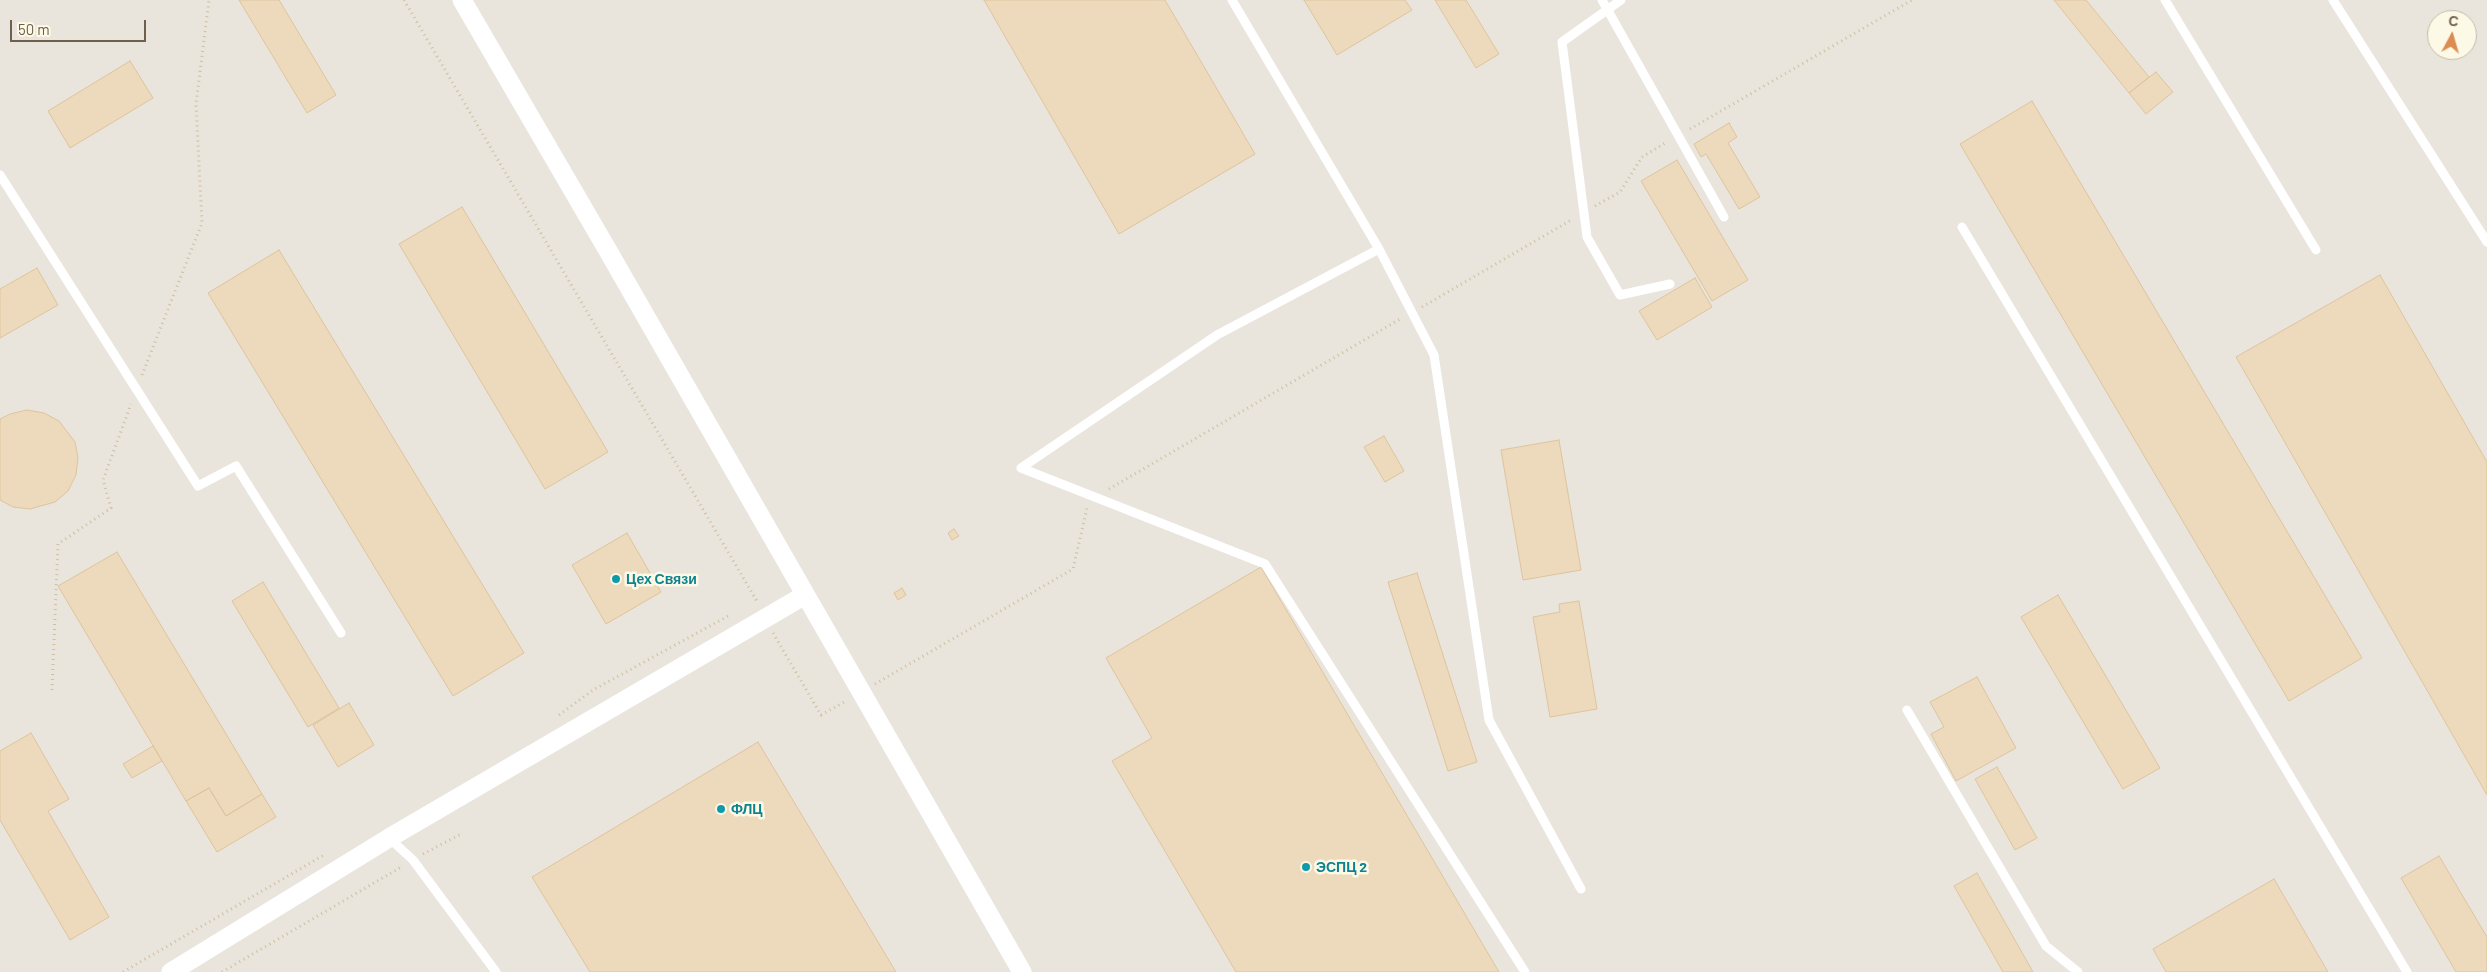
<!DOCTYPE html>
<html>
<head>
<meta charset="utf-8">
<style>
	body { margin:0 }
	#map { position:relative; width:2487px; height:972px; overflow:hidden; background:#faf6e2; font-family:Barlow,sans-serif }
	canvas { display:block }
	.north { position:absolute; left:2427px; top:10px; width:50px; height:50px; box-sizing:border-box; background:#fdf9e7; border:1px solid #c4bba9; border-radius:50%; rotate:6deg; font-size:14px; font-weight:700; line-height:20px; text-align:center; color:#6f5f4b }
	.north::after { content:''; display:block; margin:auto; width:18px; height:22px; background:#db8c50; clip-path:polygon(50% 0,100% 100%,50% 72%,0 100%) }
	.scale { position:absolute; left:10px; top:20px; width:136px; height:22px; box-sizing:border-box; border:2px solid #6f5f4b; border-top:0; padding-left:6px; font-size:15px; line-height:18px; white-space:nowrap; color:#6f5f4b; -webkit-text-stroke:4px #fdf9e7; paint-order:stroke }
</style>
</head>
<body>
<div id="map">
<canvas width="2487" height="972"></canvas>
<div class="north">С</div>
<div class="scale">50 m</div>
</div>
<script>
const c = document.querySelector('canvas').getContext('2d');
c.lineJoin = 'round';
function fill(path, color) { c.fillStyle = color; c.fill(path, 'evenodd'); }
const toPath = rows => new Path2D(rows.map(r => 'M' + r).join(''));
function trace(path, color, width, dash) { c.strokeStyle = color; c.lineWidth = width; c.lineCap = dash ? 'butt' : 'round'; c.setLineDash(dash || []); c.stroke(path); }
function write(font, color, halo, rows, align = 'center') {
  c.font = font + ' Barlow,sans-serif'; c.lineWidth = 5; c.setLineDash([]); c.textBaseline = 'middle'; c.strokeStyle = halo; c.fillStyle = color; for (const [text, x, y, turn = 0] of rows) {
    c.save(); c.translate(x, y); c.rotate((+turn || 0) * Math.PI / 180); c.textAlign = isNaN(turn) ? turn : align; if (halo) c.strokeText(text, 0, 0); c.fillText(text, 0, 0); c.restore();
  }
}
fill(toPath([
	[0,0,2487,0,2487,972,0,972],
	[2437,20,2467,20,2467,50,2437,50]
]), '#e9e5dd');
const building = toPath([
	[239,0,279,0,336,95,307,113,239,0],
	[984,0,1165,0,1255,154,1119,234,984,0],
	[1304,0,1405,0,1412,10,1337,55,1304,0],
	[1435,0,1466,0,1499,54,1476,68,1435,0],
	[2054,0,2086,0,2149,77,2129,93,2054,0],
	[130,61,153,98,70,148,48,111,130,61],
	[2156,72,2173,92,2146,114,2129,93,2156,72],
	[2032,101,2362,658,2289,701,1960,144,2032,101],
	[1729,123,1737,137,1728,143,1760,197,1739,209,1706,154,1701,157,1694,144,1729,123],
	[1677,160,1748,280,1712,301,1641,181,1677,160],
	[462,207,608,452,545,489,399,244,462,207],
	[279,250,524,653,453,696,208,293,279,250],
	[37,268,58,305,0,338,0,289,37,268],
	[2380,275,2487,462,2487,795,2236,357,2380,275],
	[1695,278,1712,307,1657,340,1639,311,1695,278],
	[27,410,44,413,59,421,75,442,78,458,76,475,68,491,55,502,30,509,13,507,0,500,0,419,10,414,27,410],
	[1384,436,1404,471,1385,482,1364,447,1384,436],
	[1559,440,1581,570,1523,580,1501,450,1559,440],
	[954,529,959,536,952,540,948,533,954,529],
	[627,533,661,592,606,624,572,565,627,533],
	[117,552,262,794,226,816,209,788,186,801,58,586,117,552],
	[1261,567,1499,972,1236,972,1112,761,1152,738,1106,658,1261,567],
	[1417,573,1477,762,1448,771,1388,582,1417,573],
	[263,582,339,708,308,727,232,601,263,582],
	[902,588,906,595,898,600,894,593,902,588],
	[2058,595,2160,768,2123,789,2021,617,2058,595],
	[1579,601,1597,709,1550,717,1533,617,1560,612,1559,604,1579,601],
	[1977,677,2016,748,1956,781,1931,734,1944,727,1930,702,1977,677],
	[349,703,374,745,338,767,313,725,349,703],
	[31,733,69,799,48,811,109,917,70,940,0,820,0,751,31,733],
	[758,742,896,972,590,972,532,877,758,742],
	[153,746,162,761,132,778,123,764,153,746],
	[1997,767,2037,838,2015,850,1975,779,1997,767],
	[209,788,226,816,262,794,276,817,217,852,186,801,209,788],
	[2439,856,2487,937,2487,972,2456,972,2401,878,2439,856],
	[1977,873,2033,972,2003,972,1954,886,1977,873],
	[2274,879,2328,972,2166,972,2153,949,2274,879]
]);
fill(building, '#eddabc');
trace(building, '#dec49d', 1);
trace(toPath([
	[404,0,758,603],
	[1690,129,1912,0],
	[1595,206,1620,192,1642,157,1667,142],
	[1422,307,1573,219],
	[142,375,202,223,196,104,209,0],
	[1109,489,1402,318],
	[773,633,821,715,846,701],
	[875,684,1073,569,1087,508],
	[52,690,58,544,111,508,103,480,131,404],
	[559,715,593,690,728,616],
	[423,854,461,834],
	[123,972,324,855],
	[222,972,403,866]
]), '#d1bd9f', 3, [1, 4]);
trace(toPath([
	[1602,0,1724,217],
	[1621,0,1562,42,1587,237,1620,295,1670,284],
	[2165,0,2316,250],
	[2333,0,2487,242],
	[0,175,198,486,236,466,341,633],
	[1962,227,2407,972],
	[1379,249,1434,355,1489,720,1581,889],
	[1021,468,1265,564,1525,972],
	[1021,468,1217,335,1379,249,1232,0],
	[1907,710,2046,946,2078,972],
	[389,838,413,860,496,972]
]), '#fff', 9);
trace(toPath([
	[462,0,607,249,1022,972],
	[171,972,389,838,805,595]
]), '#fff', 19);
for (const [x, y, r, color] of [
	[616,579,5,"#0f9aa8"],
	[721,809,5,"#0f9aa8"],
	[1306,867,5,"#0f9aa8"]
]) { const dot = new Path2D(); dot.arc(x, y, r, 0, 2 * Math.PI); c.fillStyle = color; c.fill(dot); trace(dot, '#fdf9e7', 2); }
write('bold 14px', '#0d838f', '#fdf9e7', [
	["Цех Связи",626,579],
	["ФЛЦ",731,809],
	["ЭСПЦ 2",1316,867]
], 'left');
</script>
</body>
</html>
